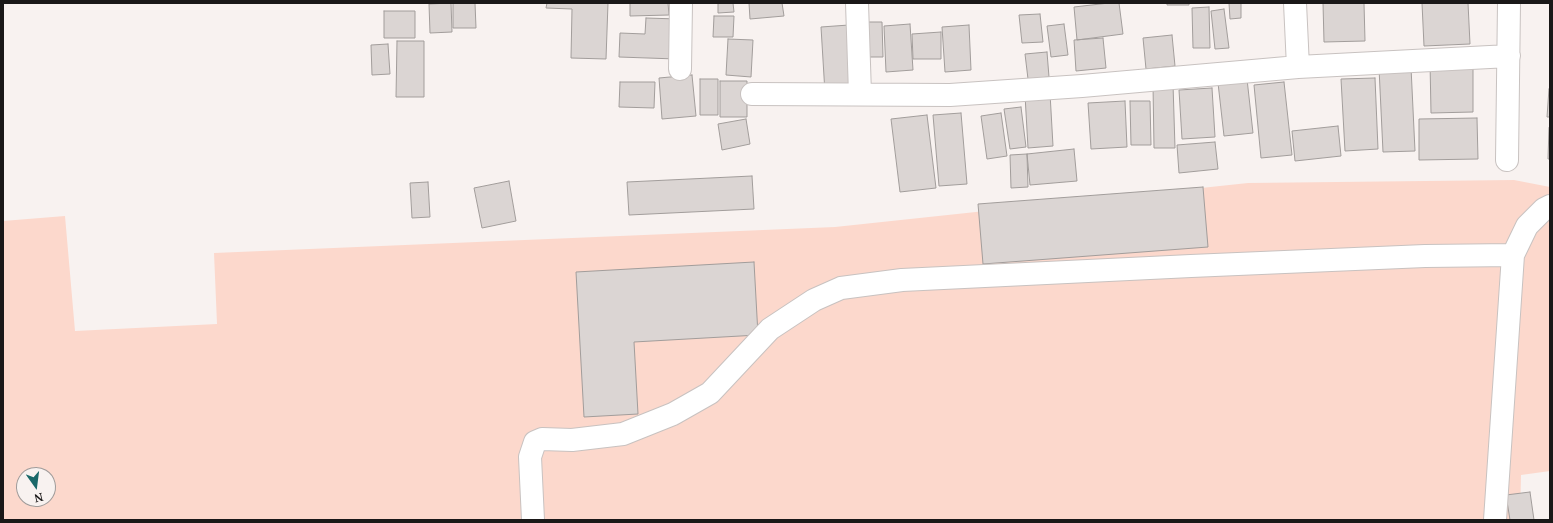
<!DOCTYPE html>
<html>
<head>
<meta charset="utf-8">
<style>
	body { margin:0 }
	#map { position:relative; width:1553px; height:523px; overflow:hidden; background:#f8f2f0; font-family:"Noto Serif",serif }
	canvas { display:block }
	.frame { position:absolute; inset:0; border:4px solid #1a1818; pointer-events:none }
	.north { position:absolute; left:16px; top:467px; width:40px; height:40px; box-sizing:border-box; background:#f8f2f0; border:1px solid #9f9b9a; border-radius:50%; rotate:166deg; font-size:11px; font-weight:700; line-height:16px; text-align:center; color:#1a1818 }
	.north::after { content:''; display:block; margin:auto; width:14px; height:18px; background:#1a6869; clip-path:polygon(50% 0,100% 100%,50% 72%,0 100%) }
</style>
</head>
<body>
<div id="map">
<canvas width="1553" height="523"></canvas>
<div class="frame"></div>
<div class="north">N</div>
</div>
<script>
const c = document.querySelector('canvas').getContext('2d');
c.lineJoin = 'round';
function fill(path, color) { c.fillStyle = color; c.fill(path, 'evenodd'); }
const toPath = rows => new Path2D(rows.map(r => 'M' + r).join(''));
function trace(path, color, width, dash) { c.strokeStyle = color; c.lineWidth = width; c.lineCap = dash ? 'butt' : 'round'; c.setLineDash(dash || []); c.stroke(path); }
fill(toPath([
	[1514,180,1550,187,1550,471,1521,475,1520,520,3,520,3,221,65,216,75,331,217,324,214,253,835,227,1248,183],
	[24,475,48,475,48,499,24,499]
]), '#fcd8cc');
const building = toPath([
	[451,3,452,32,430,33,429,4,451,3],
	[453,3,475,3,476,28,453,28,453,3],
	[547,3,608,3,606,59,571,58,572,9,546,8,547,3],
	[630,3,668,3,669,15,630,16,630,3],
	[718,3,733,3,734,12,718,13,718,3],
	[749,3,782,3,784,16,750,19,749,3],
	[1109,3,1119,3,1123,34,1077,40,1074,7,1109,3],
	[1167,3,1189,3,1189,5,1167,5,1167,3],
	[1229,3,1241,3,1241,18,1230,19,1229,3],
	[1323,3,1364,3,1365,41,1324,42,1323,3],
	[1422,3,1468,3,1470,44,1424,46,1422,3],
	[1209,7,1210,48,1193,48,1192,8,1209,7],
	[1224,9,1229,48,1215,49,1211,11,1224,9],
	[384,11,415,11,415,38,384,38,384,11],
	[1040,14,1043,42,1022,43,1019,15,1040,14],
	[714,16,734,16,733,37,713,37,714,16],
	[646,18,678,19,676,59,619,57,620,33,645,34,646,18],
	[863,22,882,22,883,57,865,57,863,22],
	[910,24,913,70,886,72,884,26,910,24],
	[1064,24,1068,55,1051,57,1047,26,1064,24],
	[849,25,853,91,825,93,821,27,849,25],
	[969,25,971,70,945,72,942,27,969,25],
	[941,32,941,59,913,59,912,34,941,32],
	[1172,35,1175,66,1146,69,1143,38,1172,35],
	[1103,38,1106,68,1076,71,1074,40,1103,38],
	[728,39,753,40,751,77,726,75,728,39],
	[397,41,424,41,424,97,396,97,397,41],
	[388,44,390,74,372,75,371,45,388,44],
	[1047,52,1049,77,1028,79,1025,54,1047,52],
	[1473,61,1473,112,1431,113,1430,62,1473,61],
	[1411,67,1415,151,1383,152,1379,68,1411,67],
	[692,75,696,116,662,119,659,78,692,75],
	[1375,78,1378,149,1345,151,1341,79,1375,78],
	[700,79,718,79,718,115,700,115,700,79],
	[1247,79,1253,133,1224,136,1218,83,1247,79],
	[720,81,747,81,747,117,720,117,720,81],
	[620,82,655,82,654,108,619,107,620,82],
	[1284,82,1292,155,1261,158,1254,85,1284,82],
	[1173,84,1175,148,1154,148,1153,85,1173,84],
	[1212,88,1215,137,1182,139,1179,90,1212,88],
	[1549,89,1550,89,1550,117,1547,117,1549,89],
	[1050,93,1053,146,1028,148,1025,95,1050,93],
	[1125,101,1127,147,1091,149,1088,103,1125,101],
	[1130,101,1150,101,1151,145,1131,145,1130,101],
	[1021,107,1026,147,1010,149,1004,109,1021,107],
	[961,113,967,184,939,186,933,115,961,113],
	[1001,113,1007,156,987,159,981,116,1001,113],
	[927,115,936,188,900,192,891,119,927,115],
	[1477,118,1478,159,1419,160,1419,119,1477,118],
	[746,119,750,144,722,150,718,124,746,119],
	[1338,126,1341,156,1295,161,1292,131,1338,126],
	[1549,128,1550,129,1550,159,1548,159,1549,128],
	[1215,142,1218,169,1179,173,1177,145,1215,142],
	[1074,149,1077,181,1030,185,1027,154,1074,149],
	[1027,154,1028,187,1011,188,1010,155,1027,154],
	[752,176,754,209,629,215,627,182,752,176],
	[509,181,516,221,482,228,474,188,509,181],
	[428,182,430,217,412,218,410,183,428,182],
	[1203,187,1208,247,983,264,978,204,1203,187],
	[754,262,758,335,634,342,638,414,584,417,576,272,754,262],
	[1530,492,1534,520,1510,520,1506,495,1530,492]
]);
fill(building, '#dbd5d3');
trace(building, '#a29d9b', 1);
const minor = toPath([
	[857,3,860,94],
	[1295,3,1298,67],
	[680,69,681,3],
	[752,94,950,95,1082,86,1298,67,1509,56],
	[1507,160,1509,3],
	[533,520,530,457,535,442,542,439,572,440,623,434,673,414,710,393,770,329,814,300,841,288,902,280,1191,266,1425,256,1513,255],
	[1495,520,1513,255,1527,226,1544,209,1550,206]
]);
trace(minor, '#c8c2c0', 24);
trace(minor, '#fff', 22);
</script>
</body>
</html>
